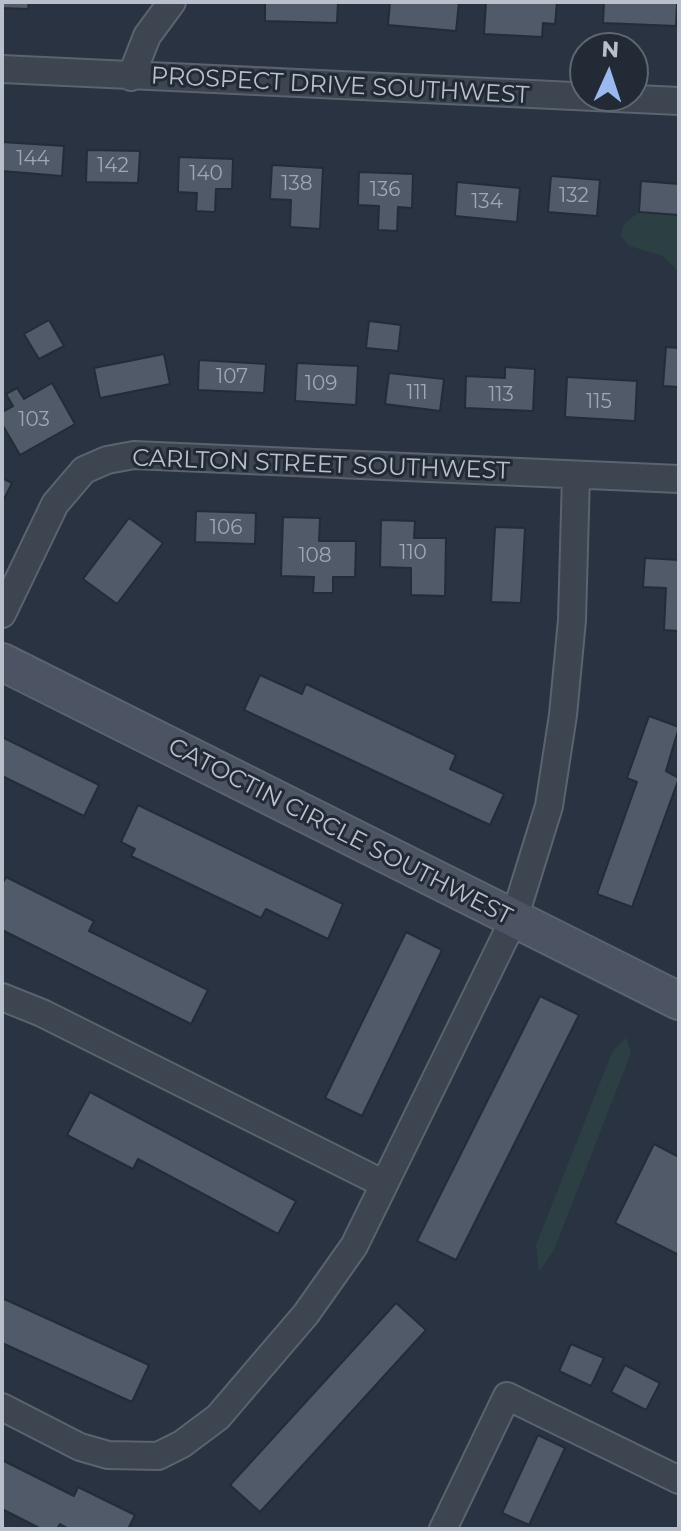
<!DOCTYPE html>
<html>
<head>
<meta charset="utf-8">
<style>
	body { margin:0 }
	#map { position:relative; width:681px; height:1531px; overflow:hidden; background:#293341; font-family:Montserrat,sans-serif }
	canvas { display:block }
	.frame { position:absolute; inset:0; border:4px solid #bac0cb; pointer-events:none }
	.north { position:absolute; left:569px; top:32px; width:80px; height:80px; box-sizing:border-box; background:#222a36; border:2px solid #5f6672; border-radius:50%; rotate:3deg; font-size:22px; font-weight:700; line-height:32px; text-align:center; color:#bac0cb }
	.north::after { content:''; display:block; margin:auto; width:28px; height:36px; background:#9bb9ef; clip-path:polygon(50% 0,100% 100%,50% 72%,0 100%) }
</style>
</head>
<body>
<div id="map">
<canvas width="681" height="1531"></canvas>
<div class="frame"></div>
<div class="north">N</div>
</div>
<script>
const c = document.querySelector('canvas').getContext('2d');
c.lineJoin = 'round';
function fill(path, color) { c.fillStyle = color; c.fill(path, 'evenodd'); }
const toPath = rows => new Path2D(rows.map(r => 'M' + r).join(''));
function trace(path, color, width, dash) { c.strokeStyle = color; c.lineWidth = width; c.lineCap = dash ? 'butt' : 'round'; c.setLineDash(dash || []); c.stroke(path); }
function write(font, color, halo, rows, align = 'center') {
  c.font = font + ' Montserrat,sans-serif'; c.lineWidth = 6; c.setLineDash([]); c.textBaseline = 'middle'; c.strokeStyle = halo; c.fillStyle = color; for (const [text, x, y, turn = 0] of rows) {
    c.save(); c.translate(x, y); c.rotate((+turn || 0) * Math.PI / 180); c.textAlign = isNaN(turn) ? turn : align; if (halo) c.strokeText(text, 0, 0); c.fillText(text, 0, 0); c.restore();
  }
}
fill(toPath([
	[639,212,679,215,679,272,663,256,629,246,620,235,625,223],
	[626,1038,631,1053,554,1250,539,1272,536,1245,613,1050]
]), '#2c4043');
const building = toPath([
	[2,2,29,2,28,9,2,8,2,2],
	[265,2,338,2,337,23,265,21,265,2],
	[390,2,459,2,456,31,388,25,390,2],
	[486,2,557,2,555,24,543,23,542,37,484,34,486,2],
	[604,2,677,2,676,26,603,23,604,2],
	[2,142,64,146,62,176,2,171,2,142],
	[87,150,140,151,138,183,86,182,87,150],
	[179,157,233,159,232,189,216,189,215,212,196,211,197,193,178,192,179,157],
	[272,165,323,168,320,229,290,227,291,200,270,199,272,165],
	[359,172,413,174,412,208,398,207,397,231,378,230,379,206,358,205,359,172],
	[551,176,600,180,597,216,548,212,551,176],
	[641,181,679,184,679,215,639,212,641,181],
	[457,182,520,188,517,222,455,216,457,182],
	[49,320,64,346,39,359,24,334,49,320],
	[369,321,401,325,398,351,366,348,369,321],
	[666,347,679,348,679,387,663,386,666,347],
	[164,354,170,384,100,398,94,368,164,354],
	[199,360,266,364,264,393,198,390,199,360],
	[297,363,358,366,356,405,295,401,297,363],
	[505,367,535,369,533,411,465,408,466,376,505,378,505,367],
	[389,373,444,379,440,411,385,404,389,373],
	[567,377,637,381,635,421,565,417,567,377],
	[52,383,75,424,20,455,2,424,2,412,13,406,6,394,17,388,24,399,52,383],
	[2,478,12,483,2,503,2,478],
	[196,511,256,513,255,544,195,542,196,511],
	[283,517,320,518,319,541,356,541,355,577,333,577,333,593,313,593,314,577,281,576,283,517],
	[129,518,163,543,117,604,83,579,129,518],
	[381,520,415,521,414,538,446,538,445,596,411,595,411,568,380,567,381,520],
	[495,527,525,528,521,603,491,602,495,527],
	[645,558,679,560,679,631,664,630,666,588,643,587,645,558],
	[260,675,302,694,306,684,456,755,450,769,504,794,490,825,244,710,260,675],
	[649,716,679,727,666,771,679,778,632,907,597,894,637,782,627,778,649,716],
	[2,737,99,785,84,816,2,776,2,737],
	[138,805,343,904,328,939,266,909,261,918,131,856,135,849,121,842,138,805],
	[6,877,94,921,89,931,208,990,191,1024,2,930,2,884,6,877],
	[406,932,442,950,362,1116,325,1098,406,932],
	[540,996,579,1015,456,1260,417,1241,540,996],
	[90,1092,296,1201,278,1234,138,1159,133,1169,67,1135,90,1092],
	[654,1144,679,1157,679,1255,615,1223,654,1144],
	[2,1298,149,1365,132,1402,2,1343,2,1298],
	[396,1303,426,1330,260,1512,230,1485,396,1303],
	[571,1344,604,1358,591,1386,559,1371,571,1344],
	[625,1365,660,1383,646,1410,611,1392,625,1365],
	[538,1435,565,1448,529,1525,502,1513,538,1435],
	[2,1460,74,1496,78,1487,135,1515,128,1529,69,1529,60,1524,57,1529,41,1529,2,1509,2,1460]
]);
fill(building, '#505a69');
trace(building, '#242c38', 2);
const minor = toPath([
	[2,69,679,101],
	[131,77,147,36,172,2],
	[2,614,55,504,84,470,107,460,134,455,679,479],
	[2,997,42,1013,384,1184],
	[2,1407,80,1447,108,1455,158,1456,182,1444,218,1417,306,1314,354,1246,514,919,549,806,563,715,572,620,576,475],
	[443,1529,507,1396,679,1480]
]);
const secondary = toPath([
	[2,662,679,1001]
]);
trace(minor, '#5b636e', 30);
trace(secondary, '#5b636e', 40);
trace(minor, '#3d4551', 26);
trace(secondary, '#4c5463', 36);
write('20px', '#a0a6b2', null, [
	["144",33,159],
	["142",113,166],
	["140",206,174],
	["138",297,184],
	["136",385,190],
	["132",574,196],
	["134",487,202],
	["107",232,377],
	["109",321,384],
	["111",417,393],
	["113",501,395],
	["115",599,402],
	["103",34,420],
	["106",226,528],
	["110",413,553],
	["108",315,556]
]);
write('24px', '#bac0cb', '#222a36', [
	["PROSPECT DRIVE SOUTHWEST",340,86,3],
	["CARLTON STREET SOUTHWEST",321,465,2],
	["CATOCTIN CIRCLE SOUTHWEST",340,832,27]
]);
</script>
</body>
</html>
